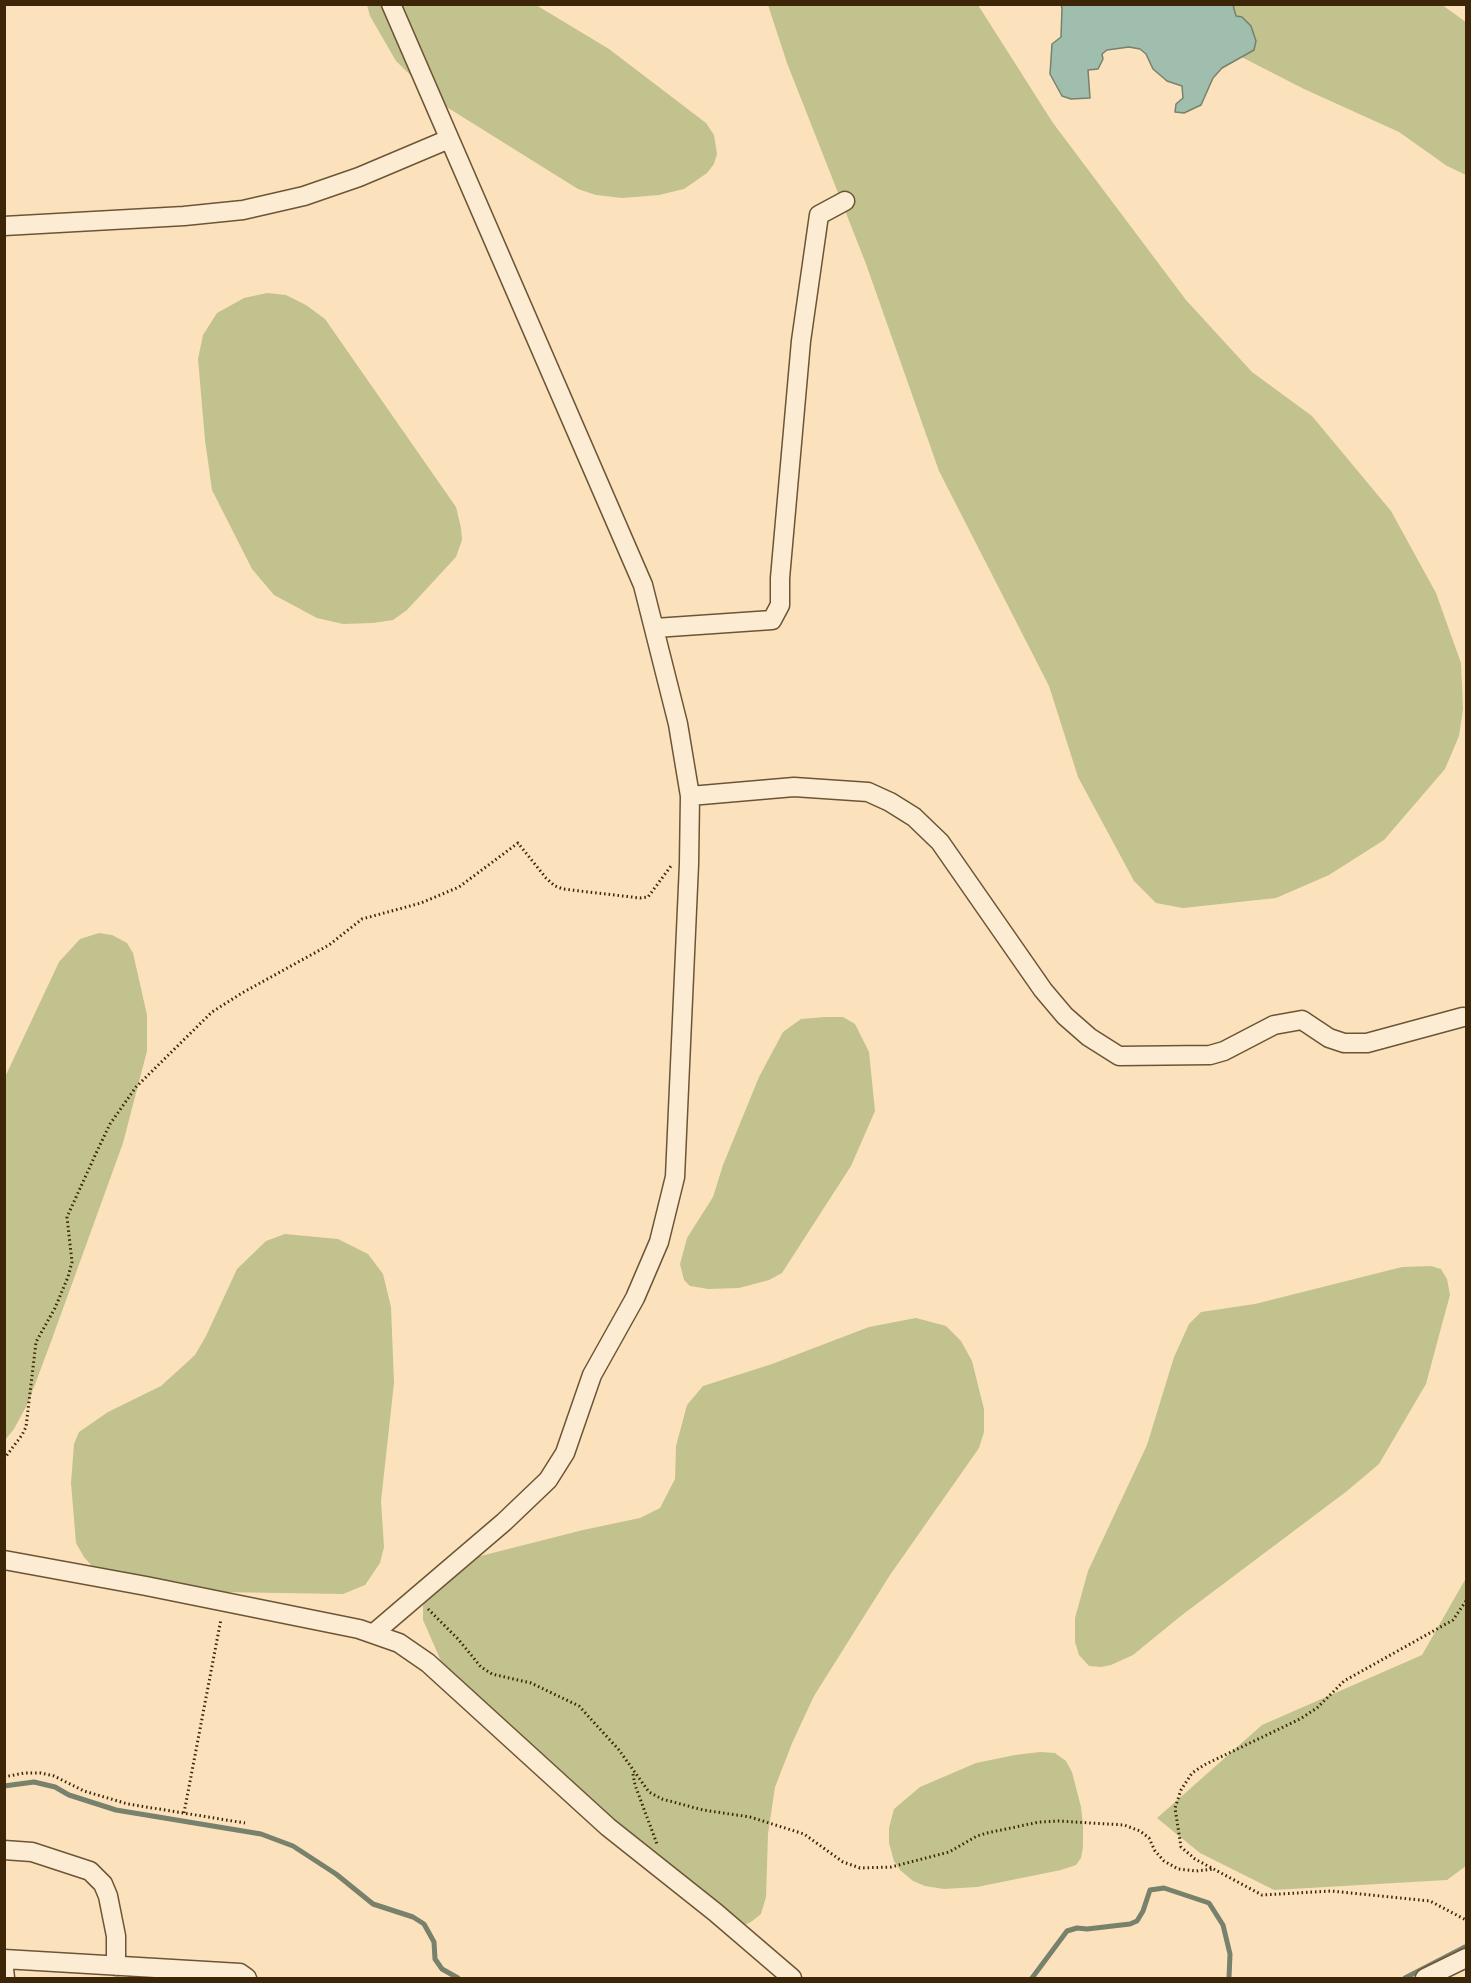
<!DOCTYPE html>
<html>
<head>
<meta charset="utf-8">
<style>
	body { margin:0 }
	#map { position:relative; width:1471px; height:1983px; overflow:hidden; background:#fbe2bd; font-family:"Libre Bodoni",serif }
	canvas { display:block }
	.frame { position:absolute; inset:0; border:6px solid #3c2607; pointer-events:none }
</style>
</head>
<body>
<div id="map">
<canvas width="1471" height="1983"></canvas>
<div class="frame"></div>
</div>
<script>
const c = document.querySelector('canvas').getContext('2d');
c.lineJoin = 'round';
function fill(path, color) { c.fillStyle = color; c.fill(path, 'evenodd'); }
const toPath = rows => new Path2D(rows.map(r => 'M' + r).join(''));
function trace(path, color, width, dash) { c.strokeStyle = color; c.lineWidth = width; c.lineCap = dash ? 'butt' : 'round'; c.setLineDash(dash || []); c.stroke(path); }
fill(toPath([
	[367,5,536,5,609,49,706,123,714,135,717,154,714,164,707,173,684,189,659,195,622,198,596,195,578,189,437,101,396,61,370,16],
	[768,5,978,5,1053,123,1186,300,1252,372,1312,416,1391,511,1436,593,1461,663,1463,709,1459,736,1445,769,1384,840,1329,875,1276,898,1183,908,1156,903,1134,881,1078,777,1049,686,939,471,866,264,787,63],
	[1180,5,1442,5,1466,22,1466,175,1447,166,1399,132,1304,89,1222,47],
	[267,293,286,295,306,305,325,319,456,507,461,528,462,540,456,557,407,610,393,620,373,623,343,624,317,618,274,595,252,569,212,490,205,440,198,359,203,335,217,313,244,298],
	[99,933,112,935,127,943,133,953,147,1015,147,1051,123,1143,52,1339,28,1403,14,1429,5,1440,5,1077,59,962,80,939],
	[825,1017,843,1017,855,1024,869,1052,875,1111,851,1166,782,1273,769,1280,739,1288,708,1289,690,1286,684,1280,680,1264,687,1238,713,1197,723,1165,759,1077,783,1032,801,1019],
	[285,1234,338,1239,368,1254,383,1274,391,1307,394,1383,381,1501,384,1547,380,1563,365,1585,343,1594,219,1592,99,1574,84,1557,76,1543,71,1483,74,1444,79,1432,108,1412,161,1386,195,1355,206,1336,237,1269,266,1241],
	[1431,1266,1441,1269,1447,1279,1450,1295,1441,1328,1426,1384,1379,1464,1347,1491,1182,1615,1133,1655,1111,1665,1101,1667,1089,1666,1079,1655,1075,1642,1075,1618,1088,1571,1147,1445,1174,1357,1189,1324,1201,1312,1255,1304,1402,1267],
	[916,1318,946,1326,961,1341,972,1361,984,1409,984,1432,979,1448,890,1575,814,1696,793,1741,775,1787,768,1834,766,1897,761,1914,751,1922,738,1928,725,1927,444,1668,423,1620,423,1606,431,1578,457,1562,583,1530,640,1518,660,1508,675,1479,676,1446,687,1405,703,1386,772,1364,869,1327],
	[1466,1578,1466,1866,1447,1880,1274,1890,1200,1853,1157,1818,1262,1725,1422,1655],
	[1040,1752,1055,1753,1066,1761,1072,1772,1081,1807,1083,1824,1083,1847,1081,1858,1076,1865,1061,1870,977,1887,944,1889,925,1886,913,1881,900,1870,894,1861,889,1843,889,1828,894,1809,920,1787,976,1763,1015,1755]
]), '#c2c28e');
const water = toPath([
	[1061,5,1233,5,1236,16,1242,17,1251,26,1256,41,1254,50,1222,68,1213,78,1201,105,1184,113,1175,112,1176,104,1183,98,1182,86,1167,81,1153,69,1146,54,1140,49,1129,47,1107,50,1102,54,1103,59,1098,69,1088,70,1090,98,1071,99,1062,96,1050,74,1052,44,1061,37,1062,8,1061,5]
]);
fill(water, '#9fbeae');
trace(water, '#77816b', 1.5);
trace(toPath([
	[4,1786,34,1782,55,1787,69,1795,116,1810,261,1834,293,1846,336,1874,373,1904,413,1917,424,1924,434,1942,435,1959,442,1969,458,1978],
	[1032,1978,1067,1931,1077,1928,1087,1929,1130,1924,1137,1921,1143,1911,1150,1890,1164,1888,1209,1903,1223,1925,1230,1954,1229,1978],
	[1405,1978,1465,1947]
]), '#77816b', 5);
const minor = toPath([
	[4,226,184,216,243,210,304,196,359,177,449,139],
	[655,628,772,620,780,605,780,578,801,341,819,215,845,201],
	[690,796,794,787,868,792,890,802,914,817,940,842,1043,990,1065,1016,1089,1037,1119,1056,1210,1055,1224,1051,1274,1025,1302,1020,1329,1038,1344,1043,1367,1043,1463,1017],
	[4,1560,146,1586,359,1629,399,1643,428,1663,608,1827,715,1912,792,1978],
	[374,1633,504,1522,548,1480,565,1453,592,1375,635,1298,659,1242,675,1177,689,864,690,796,678,724,643,585,391,4],
	[4,1850,32,1852,90,1871,103,1884,108,1896,116,1936,116,1966],
	[4,1959,240,1973,247,1978],
	[4,1969,5,1978],
	[1425,1978,1466,1958]
]);
trace(minor, '#6c5534', 21);
trace(toPath([
	[4,1459,22,1435,26,1427,36,1342,55,1308,68,1277,72,1262,67,1217,98,1149,110,1124,136,1087,212,1012,242,993,329,945,362,919,421,903,459,887,518,843,546,878,555,886,563,889,640,898,648,897,671,866],
	[1466,1601,1453,1620,1344,1681,1317,1708,1300,1719,1204,1765,1192,1773,1181,1790,1175,1808,1181,1847,1195,1859,1262,1895,1331,1891,1430,1901,1466,1920],
	[428,1609,458,1639,481,1667,492,1674,531,1683,579,1706,619,1750,649,1792,662,1799,703,1810,750,1817,804,1834,843,1862,860,1868,891,1867,949,1852,977,1836,987,1833,1039,1822,1058,1821,1124,1825,1140,1831,1149,1838,1155,1851,1164,1861,1178,1869,1196,1871,1214,1869],
	[633,1774,635,1785,657,1844],
	[4,1777,24,1773,41,1773,54,1776,84,1791,128,1804,245,1823],
	[184,1813,221,1619]
]), '#3c2607', 3, [1.5, 3]);
trace(minor, '#fcecd4', 18);
</script>
</body>
</html>
